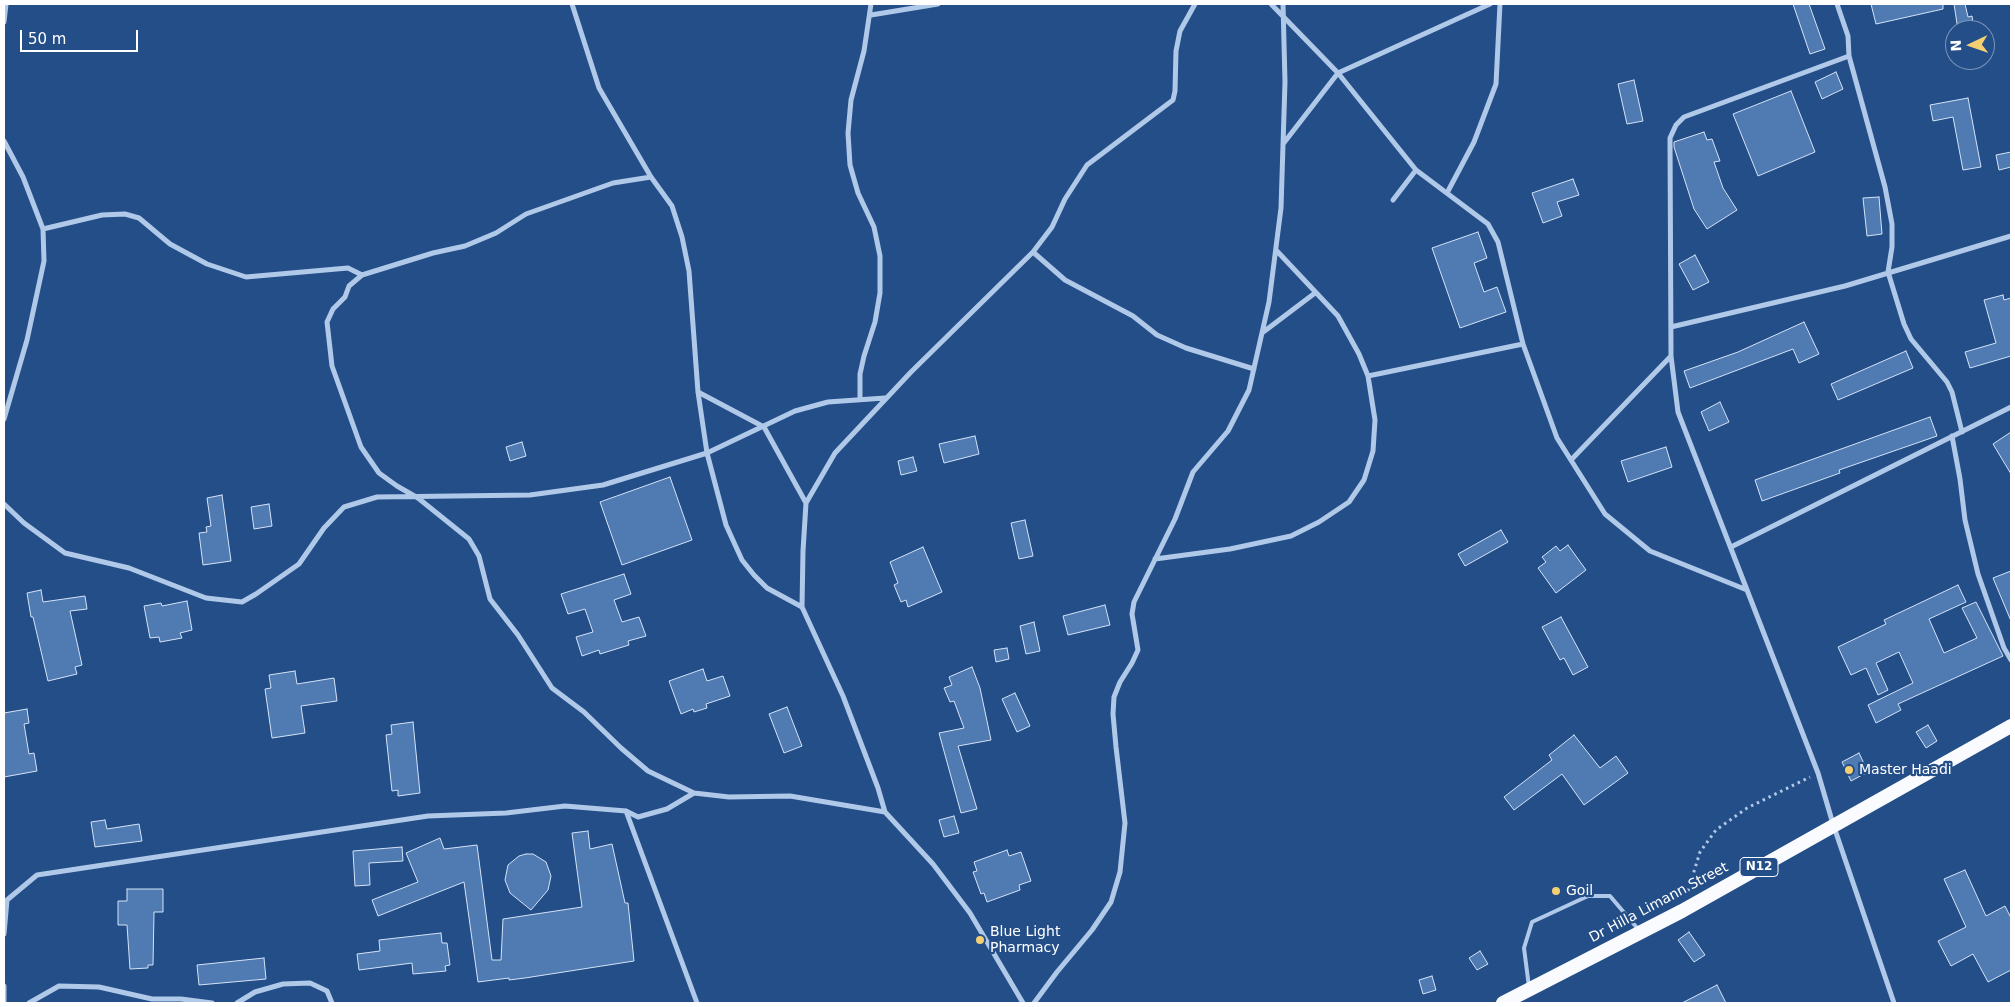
<!DOCTYPE html>
<html>
<head>
<meta charset="utf-8">
<style>
	body { margin:0 }
	#map { position:relative; width:2015px; height:1007px; overflow:hidden; background:#244e88; font-family:"DejaVu Sans",sans-serif }
	canvas { display:block }
	.frame { position:absolute; inset:0; border:5px solid #fff; pointer-events:none }
	.north { position:absolute; left:1945px; top:20px; width:50px; height:50px; box-sizing:border-box; background:#244e88; border:1px solid #7c95b8; border-radius:50%; rotate:267deg; font-size:14px; font-weight:700; line-height:20px; text-align:center; color:#fff }
	.north::after { content:''; display:block; margin:auto; width:18px; height:22px; background:#f4d073; clip-path:polygon(50% 0,100% 100%,50% 72%,0 100%) }
	.scale { position:absolute; left:20px; top:30px; width:118px; height:22px; box-sizing:border-box; border:2px solid #fff; border-top:0; padding-left:6px; font-size:15px; line-height:18px; white-space:nowrap; color:#fff; -webkit-text-stroke:4px #244e88; paint-order:stroke }
</style>
</head>
<body>
<div id="map">
<canvas width="2015" height="1007"></canvas>
<div class="frame"></div>
<div class="north">N</div>
<div class="scale">50 m</div>
</div>
<script>
const c = document.querySelector('canvas').getContext('2d');
c.lineJoin = 'round';
function fill(path, color) { c.fillStyle = color; c.fill(path, 'evenodd'); }
const toPath = rows => new Path2D(rows.map(r => 'M' + r).join(''));
function trace(path, color, width, dash) { c.strokeStyle = color; c.lineWidth = width; c.lineCap = dash ? 'butt' : 'round'; c.setLineDash(dash || []); c.stroke(path); }
function write(font, color, halo, rows, align = 'center') {
  c.font = font + ' "DejaVu Sans",sans-serif'; c.lineWidth = 4.5; c.setLineDash([]); c.textBaseline = 'middle'; c.strokeStyle = halo; c.fillStyle = color; for (const [text, x, y, turn = 0] of rows) {
    c.save(); c.translate(x, y); c.rotate((+turn || 0) * Math.PI / 180); c.textAlign = isNaN(turn) ? turn : align; if (halo) c.strokeText(text, 0, 0); c.fillText(text, 0, 0); c.restore();
  }
}
const building = toPath([
	[1793,4,1809,4,1825,49,1810,54,1793,4],
	[1871,4,1943,4,1943,9,1876,24,1871,4],
	[1954,4,1965,4,1968,17,1972,16,1974,30,1958,30,1954,4],
	[1836,72,1843,89,1822,99,1815,82,1836,72],
	[1634,80,1643,121,1627,124,1618,84,1634,80],
	[1791,91,1815,152,1758,176,1733,114,1791,91],
	[1968,98,1981,167,1963,170,1953,117,1933,121,1930,105,1968,98],
	[1704,132,1707,140,1712,139,1720,161,1714,162,1723,188,1737,210,1707,229,1694,209,1674,147,1674,142,1704,132],
	[2011,152,2011,167,1999,170,1996,155,2011,152],
	[1573,179,1579,195,1557,202,1562,216,1543,223,1532,193,1573,179],
	[1879,197,1882,234,1867,236,1863,198,1879,197],
	[1478,232,1487,258,1474,263,1484,292,1497,287,1506,312,1460,328,1432,248,1478,232],
	[1695,255,1709,282,1693,290,1679,264,1695,255],
	[2003,295,2004,300,2011,298,2011,356,1970,368,1965,352,1996,343,1984,300,2003,295],
	[1804,322,1819,354,1799,363,1793,349,1690,388,1684,371,1738,352,1804,322],
	[1906,351,1913,368,1838,400,1831,384,1906,351],
	[1720,402,1729,422,1709,431,1701,412,1720,402],
	[1930,417,1937,436,1839,470,1840,473,1762,501,1755,480,1930,417],
	[2011,432,2011,474,1993,444,2011,432],
	[975,436,979,454,944,463,939,444,975,436],
	[522,442,526,456,510,461,506,447,522,442],
	[1666,447,1672,467,1628,482,1621,461,1666,447],
	[913,457,917,471,901,475,898,461,913,457],
	[670,477,692,540,622,565,600,502,670,477],
	[222,495,231,561,203,565,199,533,207,532,206,527,211,526,207,498,222,495],
	[269,504,272,526,254,529,251,507,269,504],
	[1025,520,1033,556,1019,559,1011,523,1025,520],
	[1501,530,1508,542,1465,566,1458,554,1501,530],
	[1568,545,1586,570,1556,593,1538,568,1546,562,1542,557,1556,546,1560,551,1568,545],
	[923,547,942,592,908,607,906,600,901,602,894,585,898,583,890,562,923,547],
	[2011,571,2011,621,1993,578,2011,571],
	[624,574,631,594,614,600,622,622,639,617,646,636,628,641,629,645,600,654,599,650,582,656,576,637,593,632,585,609,568,614,561,594,624,574],
	[1958,585,1966,602,1929,619,1944,653,1977,638,1962,608,1976,602,2003,656,1898,704,1901,710,1876,723,1868,705,1913,683,1899,652,1876,663,1888,690,1878,695,1866,668,1851,675,1838,647,1886,624,1884,620,1958,585],
	[41,590,43,602,85,596,87,609,70,611,82,665,75,667,77,674,48,681,33,617,31,617,27,593,41,590],
	[187,601,192,630,180,633,182,638,160,642,159,637,150,638,144,606,161,603,162,606,187,601],
	[1105,605,1110,625,1068,635,1063,616,1105,605],
	[1561,617,1588,667,1573,675,1564,658,1560,660,1542,627,1561,617],
	[1034,622,1040,651,1026,654,1020,626,1034,622],
	[1007,648,1009,659,996,662,994,650,1007,648],
	[972,667,980,688,991,740,958,746,977,809,961,813,939,733,964,728,954,701,950,702,944,688,952,685,949,677,972,667],
	[703,669,707,681,723,676,730,696,706,704,707,708,694,712,693,709,681,714,669,681,703,669],
	[295,671,297,684,334,678,337,701,301,706,305,733,272,738,265,689,271,688,269,675,295,671],
	[1015,693,1030,726,1017,732,1002,699,1015,693],
	[787,707,802,746,784,753,769,714,787,707],
	[27,709,29,723,24,724,29,754,34,753,37,771,4,777,4,713,27,709],
	[413,722,420,793,398,796,398,790,392,791,386,735,392,734,391,725,413,722],
	[1928,725,1937,741,1926,748,1916,732,1928,725],
	[1574,735,1600,768,1616,756,1628,773,1584,805,1562,774,1514,810,1504,797,1552,760,1549,755,1574,735],
	[1859,753,1868,772,1851,781,1842,762,1859,753],
	[954,816,959,833,944,837,939,820,954,816],
	[105,820,107,829,139,824,142,841,95,847,91,822,105,820],
	[588,831,590,849,612,844,625,903,628,903,634,961,525,978,509,980,509,978,478,982,464,882,378,916,372,900,418,882,406,853,440,838,444,849,477,845,492,960,501,960,503,919,582,907,572,833,588,831],
	[402,847,403,861,369,863,370,885,355,886,353,851,402,847],
	[1007,850,1009,856,1021,852,1031,881,1019,885,1020,890,987,902,984,893,981,894,973,872,977,871,974,862,1007,850],
	[526,854,533,854,546,862,551,876,548,890,531,910,510,893,505,880,508,865,519,856,526,854],
	[1965,870,1986,916,2005,906,2011,918,2011,970,1988,982,1973,954,1951,966,1938,941,1966,927,1944,879,1965,870],
	[127,889,163,889,163,912,154,912,153,965,148,965,148,968,130,969,127,925,118,925,118,901,127,901,127,889],
	[1689,932,1705,955,1694,962,1678,940,1689,932],
	[441,933,442,943,447,943,450,965,445,966,446,971,413,974,412,963,359,970,357,954,380,951,379,940,441,933],
	[1480,951,1488,964,1477,970,1469,958,1480,951],
	[264,958,266,979,199,985,197,965,264,958],
	[1432,976,1436,990,1423,994,1419,980,1432,976],
	[1717,985,1726,1003,1682,1003,1717,985]
]);
fill(building, '#507bb2');
trace(building, '#d4e3f7', 1);
trace(toPath([
	[1688,891,1700,852,1716,830,1747,808,1810,777]
]), '#b0c9e9', 3, [2.5, 4]);
trace(toPath([
	[1529,987,1524,948,1532,922,1588,896,1610,896,1638,929]
]), '#b0c9e9', 4);
trace(toPath([
	[572,4,599,88,651,177,672,206,682,237,689,271,698,392,707,453,726,525,742,560,754,575,767,588,802,607],
	[1271,4,1338,73,1416,170,1488,224,1498,242,1523,344,1557,438,1605,514,1650,551,1747,590],
	[1837,4,1848,36,1849,56,1684,117,1676,125,1670,138,1671,356,1678,412,1818,773,1833,824,1894,1003],
	[871,15,938,4],
	[4,22,6,4],
	[1849,56,1885,187,1892,224,1892,247,1888,272,1904,324,1911,339,1947,382,1952,392,1962,432],
	[4,141,23,177,43,229,44,261,27,340,4,419],
	[1283,144,1338,73,1490,4],
	[1447,193,1474,142,1496,84,1500,4],
	[1393,200,1416,170],
	[43,229,102,215,125,214,139,218,170,244,207,264,246,277,348,268,362,275,433,253,465,246,496,233,526,214,613,183,651,177],
	[1033,252,1065,280,1133,316,1157,335,1186,348,1254,369],
	[362,275,349,286,345,297,333,309,327,322,332,366,361,447,379,473,397,486,418,498,469,539,479,556,490,599,518,635,552,688,584,712,621,748,648,771,694,793],
	[1671,327,1845,286,2011,236],
	[1262,333,1315,293],
	[1368,376,1523,344],
	[698,392,764,427,806,503],
	[860,399,860,374,864,356,875,322,880,293,880,256,874,227,858,193,850,165,848,133,851,100,864,51,871,4],
	[1952,436,1960,479,1965,520,1978,574,2004,648,2011,660],
	[1571,460,1671,356],
	[4,504,24,523,65,553,129,568,206,598,242,602,256,594,299,564,324,528,344,507,377,497,530,495,603,485,707,453,795,411,828,402,885,398],
	[1731,547,2011,407],
	[1155,559,1230,549,1291,536,1319,522,1349,502,1364,480,1373,451,1375,420,1368,376,1359,354,1338,316,1276,250],
	[626,811,697,1003],
	[4,934,7,900,37,875,428,816,506,813,565,806,626,811,638,817,667,809,694,793,729,797,790,796,885,812],
	[4,986,4,1003],
	[29,1003,59,986,99,987,152,999,181,999,212,1003],
	[237,1003,255,992,283,984,310,983,327,991,332,1003],
	[1023,1003,970,913,933,864,885,812,878,788,843,696,802,607,803,551,806,503,835,453,911,372,1033,252,1052,227,1065,199,1087,165,1173,100,1175,91,1176,51,1180,31,1195,4],
	[1034,1003,1057,972,1092,930,1111,902,1120,872,1125,823,1116,747,1113,714,1114,697,1120,682,1132,663,1138,650,1132,614,1134,602,1175,519,1193,472,1228,431,1249,390,1269,302,1281,208,1285,82,1283,4]
]), '#b0c9e9', 5);
trace(toPath([
	[1503,1003,1682,911,2011,726]
]), '#f9fbfe', 14);
for (const [x, y, r, color] of [
	[1849,770,5,"#f4d073"],
	[1556,891,5,"#f4d073"],
	[980,940,5,"#f4d073"]
]) { const dot = new Path2D(); dot.arc(x, y, r, 0, 2 * Math.PI); c.fillStyle = color; c.fill(dot); trace(dot, '#244e88', 2); }
for (const [x, y, w] of [
	[1759,867,38]
]) { const box = new Path2D(); box.roundRect(x - w / 2, y - 9.5, w, 19, 4); c.fillStyle = '#244e88'; c.fill(box); trace(box, '#fff', 1); }
write('bold 12px', '#fff', null, [
	["N12",1759,867]
]);
write('14px', '#fff', '#244e88', [
	["Master Haadi",1859,770],
	["Goil",1566,891],
	["Blue Light",990,932],
	["Pharmacy",990,948]
], 'left');
write('14px', '#fff', '#244e88', [
	["Dr Hilla Limann Street",1659,903,-28]
]);
</script>
</body>
</html>
